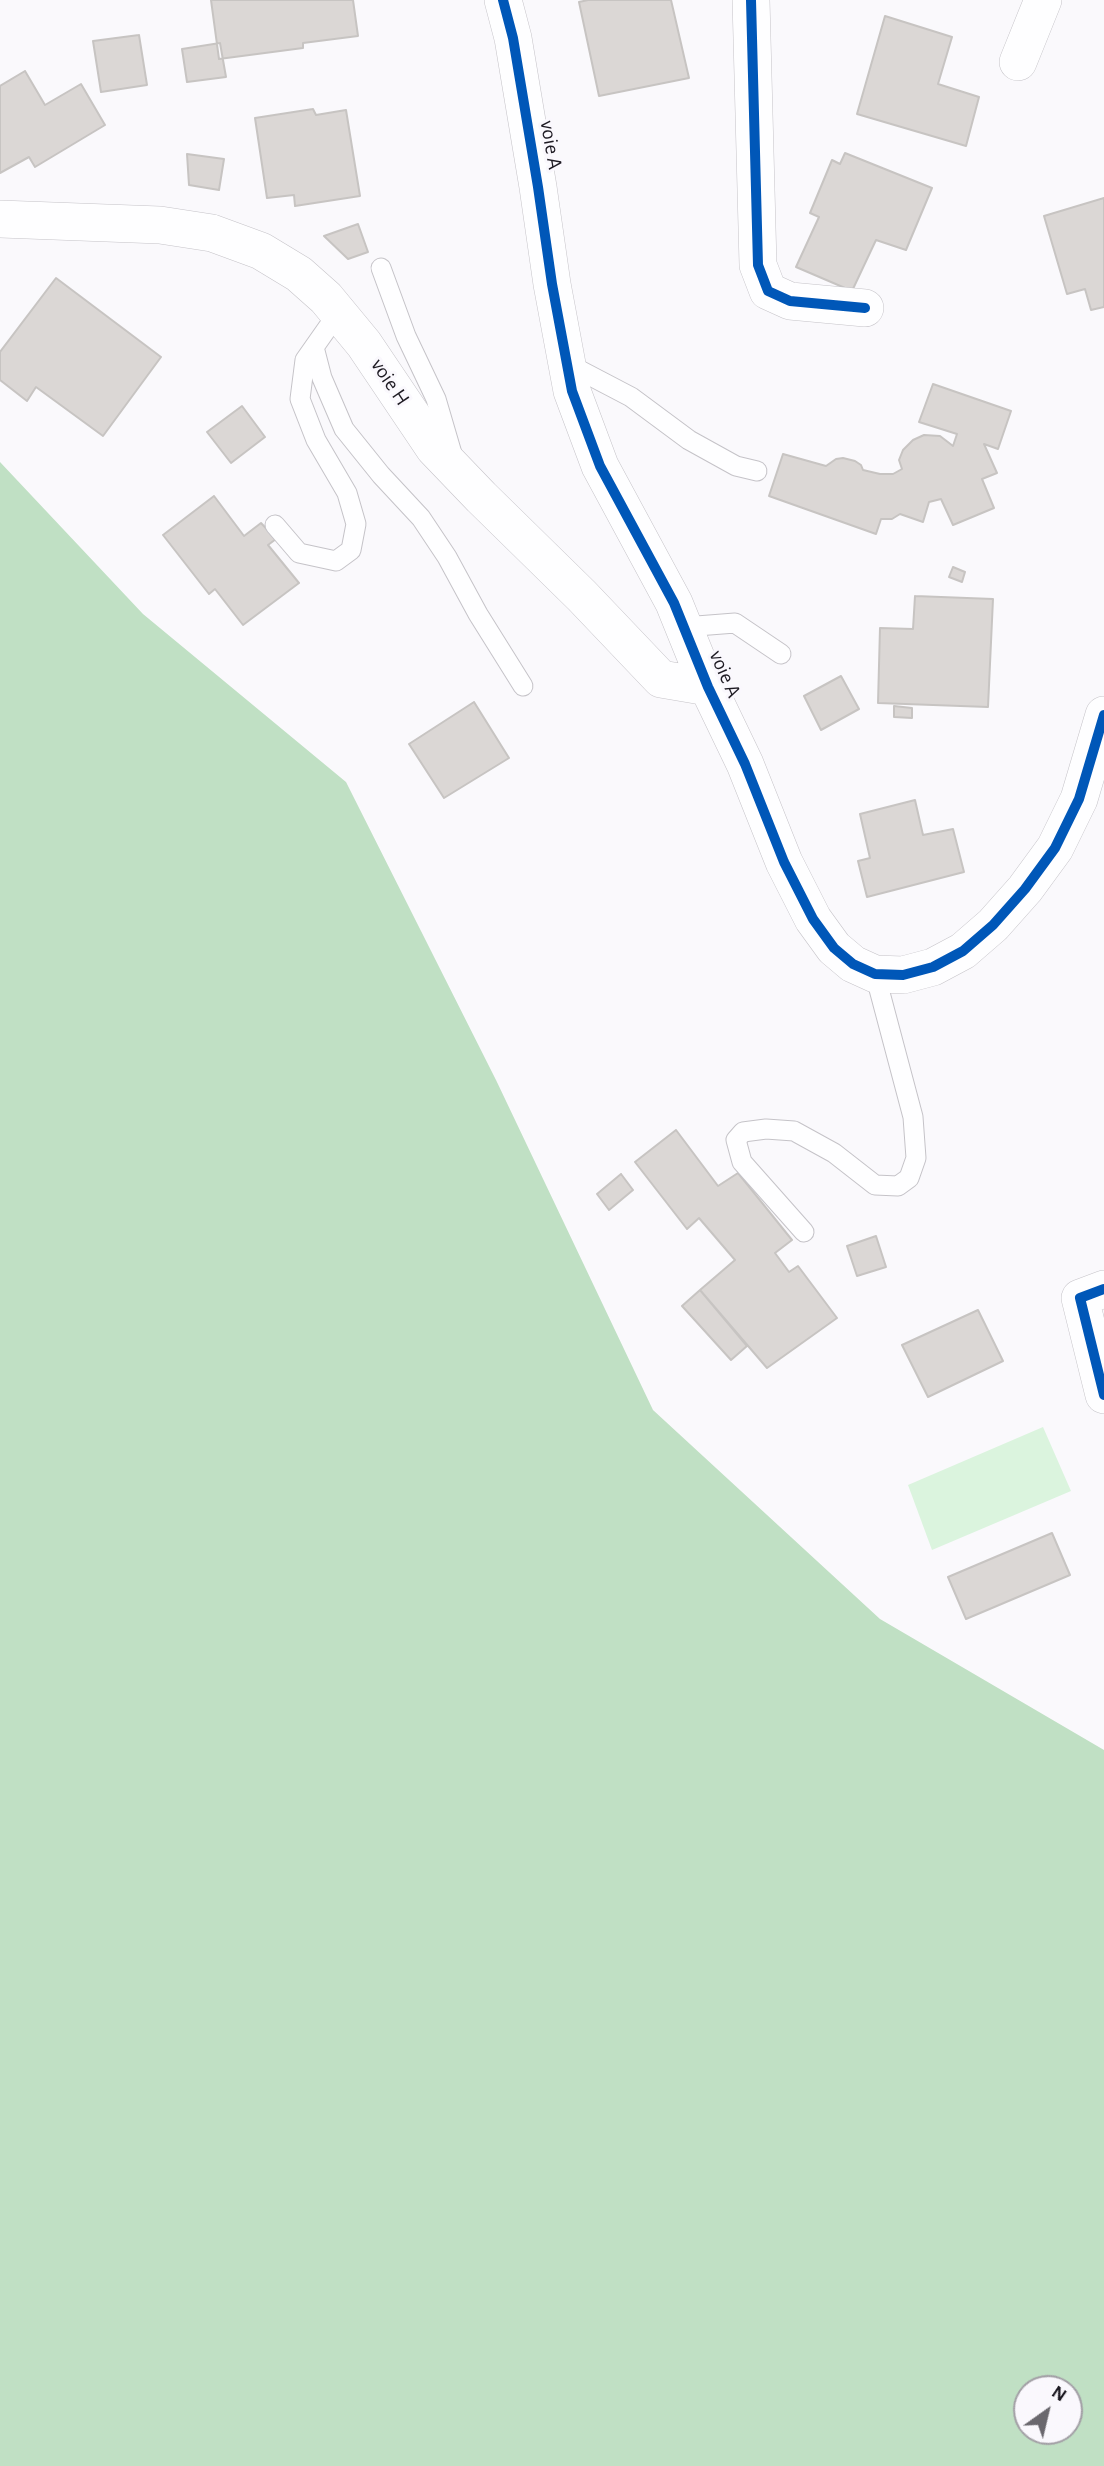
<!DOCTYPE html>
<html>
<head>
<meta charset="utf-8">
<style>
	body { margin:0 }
	#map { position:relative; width:1104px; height:2466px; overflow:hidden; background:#faf9fc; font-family:"Alegreya Sans",sans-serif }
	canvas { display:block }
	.north { position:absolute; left:1013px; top:2375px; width:70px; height:70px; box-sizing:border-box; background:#faf8fd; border:2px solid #a29fa5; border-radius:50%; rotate:34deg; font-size:19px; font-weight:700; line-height:28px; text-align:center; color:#1d1a22 }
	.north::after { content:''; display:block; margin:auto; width:24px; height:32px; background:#6a686e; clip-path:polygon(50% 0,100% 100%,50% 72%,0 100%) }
</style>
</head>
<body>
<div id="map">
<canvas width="1104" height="2466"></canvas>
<div class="north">N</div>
</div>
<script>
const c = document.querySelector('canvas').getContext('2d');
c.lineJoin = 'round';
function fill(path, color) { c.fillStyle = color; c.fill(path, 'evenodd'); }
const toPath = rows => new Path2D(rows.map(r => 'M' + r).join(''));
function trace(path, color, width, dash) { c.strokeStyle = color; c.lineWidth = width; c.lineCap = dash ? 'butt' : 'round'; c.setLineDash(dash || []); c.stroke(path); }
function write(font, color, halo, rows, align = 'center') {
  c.font = font + ' "Alegreya Sans",sans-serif'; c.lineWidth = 6; c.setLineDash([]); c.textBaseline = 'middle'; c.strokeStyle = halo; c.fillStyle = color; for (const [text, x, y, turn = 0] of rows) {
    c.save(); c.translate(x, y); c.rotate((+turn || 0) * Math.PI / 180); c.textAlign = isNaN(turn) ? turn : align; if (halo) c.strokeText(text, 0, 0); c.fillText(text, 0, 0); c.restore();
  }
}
fill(toPath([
	[1043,1427,1071,1491,932,1550,908,1485]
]), '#dbf4de');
fill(toPath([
	[0,462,143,614,346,782,496,1080,653,1410,880,1619,1104,1750,1104,2466,0,2466],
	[1027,2389,1069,2389,1069,2431,1027,2431]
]), '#c0e0c4');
const building = toPath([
	[211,0,353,0,358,36,303,43,303,48,219,59,211,0],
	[588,0,671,0,689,78,599,96,579,2,588,0],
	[885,16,952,37,938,84,979,97,966,146,857,114,885,16],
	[139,35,147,85,101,92,93,41,139,35],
	[220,43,226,77,187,82,182,49,220,43],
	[25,71,45,105,81,84,105,125,35,167,29,157,0,173,0,86,25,71],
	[313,109,316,115,346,110,360,196,295,206,294,195,267,198,255,118,313,109],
	[845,153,932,188,906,250,876,240,852,291,796,267,819,217,810,213,832,160,840,164,845,153],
	[187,154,224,159,219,190,189,185,187,154],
	[1104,198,1104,307,1091,310,1085,289,1067,294,1044,216,1104,198],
	[358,224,368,252,348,259,324,236,358,224],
	[56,278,161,357,103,436,36,387,27,401,0,380,0,352,56,278],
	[933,384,1011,411,998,449,984,444,997,473,982,479,994,508,953,525,941,499,929,502,923,522,900,514,892,519,881,519,876,534,769,496,783,454,826,466,836,459,843,458,855,461,861,465,863,470,880,474,893,474,902,469,899,460,903,450,913,440,924,435,940,436,953,446,957,434,919,422,933,384],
	[242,406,265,437,231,463,207,432,242,406],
	[214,496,244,536,261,523,276,539,268,545,299,583,243,625,215,589,209,594,163,535,214,496],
	[953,567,965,572,962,582,949,577,953,567],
	[915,596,993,599,988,707,878,703,880,628,913,629,915,596],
	[841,676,859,709,821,730,804,696,841,676],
	[474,702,509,758,444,798,409,744,474,702],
	[894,706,912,708,912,718,894,717,894,706],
	[915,800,923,835,953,829,964,872,867,897,858,861,870,858,860,814,915,800],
	[676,1130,718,1186,738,1173,792,1240,775,1253,789,1272,798,1266,837,1318,767,1368,700,1290,735,1260,699,1218,687,1229,635,1162,676,1130],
	[621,1174,633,1190,609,1210,597,1194,621,1174],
	[876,1236,886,1267,857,1276,847,1246,876,1236],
	[700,1290,747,1346,731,1360,682,1306,700,1290],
	[978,1310,1003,1361,928,1397,902,1345,978,1310],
	[1052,1533,1070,1575,966,1619,948,1577,1052,1533]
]);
fill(building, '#dbd7d5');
trace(building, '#c7c4c2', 2);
const lane = toPath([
	[381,268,406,336,436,399,453,457],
	[314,347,322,378,344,429,381,475,421,518,447,557,478,614,523,686],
	[566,363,631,397,689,440,736,466,757,471],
	[275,525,299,553,336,561,351,550,356,524,347,493,316,440,300,399,305,360,338,313],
	[684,627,735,623,781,654],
	[804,1232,742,1162,736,1140,743,1132,766,1129,794,1131,834,1153,875,1185,898,1186,909,1178,916,1158,913,1117,875,974]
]);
const street = toPath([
	[503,0,513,38,538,187,552,284,572,391,600,466,674,603,708,687,745,764,784,862,813,919,834,948,853,964,875,974,903,975,933,967,963,951,993,925,1025,889,1055,848,1079,799,1104,715],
	[751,0,758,265,768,291,790,301,865,308],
	[1018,62,1043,0],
	[0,219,160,225,212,233,261,251,299,274,326,298,364,344,434,448,481,497,582,596,661,679,708,687],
	[1104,1289,1080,1298,1104,1395]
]);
trace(lane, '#c5c3c8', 21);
trace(street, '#c5c3c8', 38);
trace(lane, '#fefeff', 19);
trace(street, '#fefeff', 37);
trace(toPath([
	[503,0,513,38,538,187,552,284,572,391,600,466,674,603,708,687,745,764,784,862,813,919,834,948,853,964,875,974,903,975,933,967,963,951,993,925,1025,889,1055,848,1079,799,1104,715],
	[751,0,758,265,768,291,790,301,865,308],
	[1104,1289,1080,1298,1104,1395]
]), '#0057b8', 10);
write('21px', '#1d1a22', '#faf8fd', [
	["voie A",551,145,80],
	["voie H",390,382,56],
	["voie A",725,674,66]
]);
</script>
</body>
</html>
